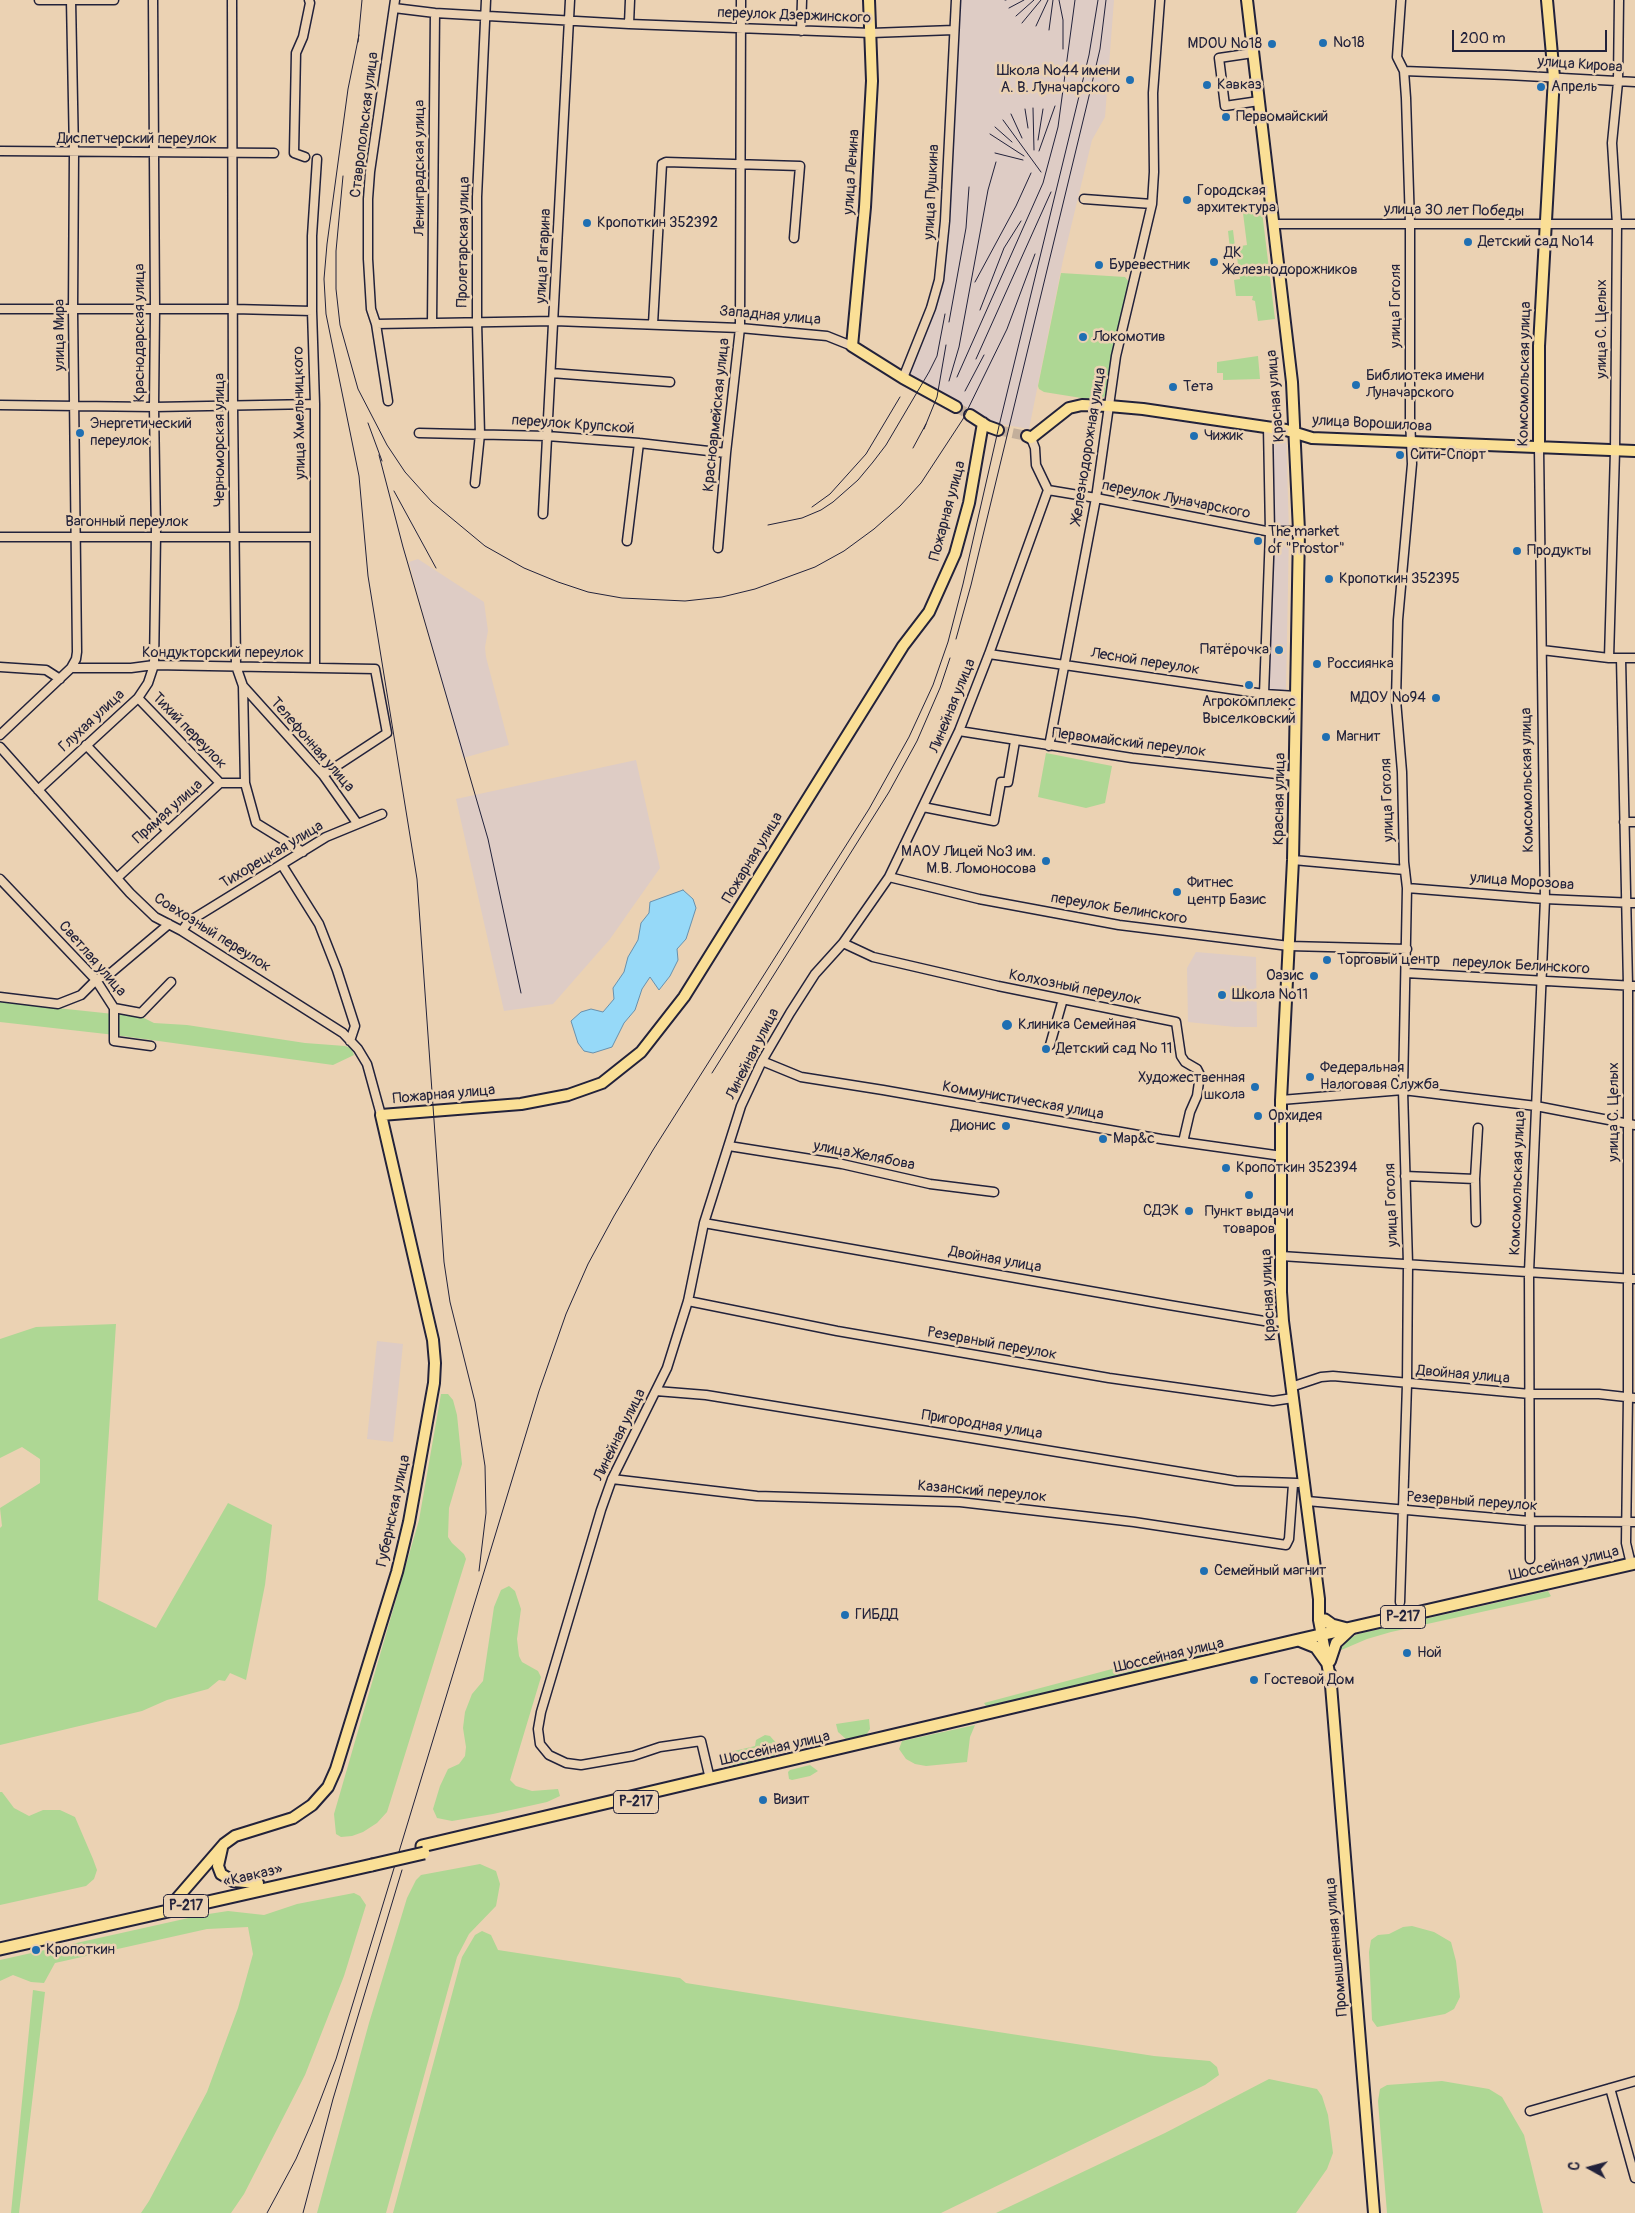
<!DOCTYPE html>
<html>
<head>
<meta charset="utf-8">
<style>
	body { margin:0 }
	#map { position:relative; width:1635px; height:2213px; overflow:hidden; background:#ebd2b3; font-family:Pangolin,sans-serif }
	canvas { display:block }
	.north { position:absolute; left:1565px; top:2143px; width:50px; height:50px; -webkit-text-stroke:4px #ebd2b3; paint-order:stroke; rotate:277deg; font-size:14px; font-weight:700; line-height:20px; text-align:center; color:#22223b }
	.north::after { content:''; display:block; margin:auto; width:18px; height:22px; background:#22223b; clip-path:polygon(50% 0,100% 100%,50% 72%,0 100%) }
	.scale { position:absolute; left:1452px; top:30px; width:155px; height:22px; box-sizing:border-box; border:2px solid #22223b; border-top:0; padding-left:6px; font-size:15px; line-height:18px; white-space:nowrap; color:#22223b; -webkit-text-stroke:4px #ebd2b3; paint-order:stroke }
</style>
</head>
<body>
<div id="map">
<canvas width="1635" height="2213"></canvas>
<div class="north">С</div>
<div class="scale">200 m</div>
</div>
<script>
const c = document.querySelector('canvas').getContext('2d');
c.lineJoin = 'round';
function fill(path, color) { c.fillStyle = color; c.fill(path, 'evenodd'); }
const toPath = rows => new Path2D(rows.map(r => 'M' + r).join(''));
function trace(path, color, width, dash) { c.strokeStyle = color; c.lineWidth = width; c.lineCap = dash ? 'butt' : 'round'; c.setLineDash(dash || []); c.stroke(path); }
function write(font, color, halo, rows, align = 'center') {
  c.font = font + ' Pangolin,sans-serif'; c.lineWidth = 5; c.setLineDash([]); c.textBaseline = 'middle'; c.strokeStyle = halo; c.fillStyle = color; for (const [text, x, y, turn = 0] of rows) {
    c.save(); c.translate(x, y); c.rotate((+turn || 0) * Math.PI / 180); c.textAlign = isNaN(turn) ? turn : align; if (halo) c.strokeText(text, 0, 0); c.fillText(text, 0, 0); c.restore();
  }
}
fill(toPath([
	[959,0,1114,0,1105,117,1092,140,1063,260,1029,429,995,423,909,376,923,343,945,271],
	[1268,427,1286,430,1289,532,1286,695,1264,694,1270,532],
	[418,559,484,602,488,631,485,647,486,657,509,745,463,758,409,562],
	[636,760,660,868,610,939,553,1004,504,1011,456,799],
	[1196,952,1256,957,1257,1027,1235,1027,1188,1022,1187,968],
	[377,1341,403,1344,393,1442,367,1439]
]), '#deccc5');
fill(toPath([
	[1262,211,1275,319,1258,321,1255,301,1252,300,1253,296,1236,296,1234,280,1240,279,1237,257,1231,258,1228,231,1233,230,1235,247,1247,245,1243,213],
	[1061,273,1125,277,1129,282,1107,393,1100,401,1044,392,1039,389,1038,386],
	[1258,356,1260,379,1223,380,1223,373,1217,373,1217,362],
	[1046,753,1112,766,1105,803,1086,808,1038,797],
	[0,1002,142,1017,154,1023,187,1025,305,1043,345,1046,351,1048,354,1055,333,1065,115,1035,0,1022],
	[116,1324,98,1600,156,1628,228,1503,272,1525,265,1585,246,1680,230,1673,225,1681,219,1680,208,1689,167,1700,142,1711,0,1745,0,1528,2,1526,0,1508,40,1483,40,1459,22,1447,0,1458,0,1339,36,1327],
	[441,1394,448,1394,453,1400,457,1415,462,1464,449,1508,448,1537,452,1543,464,1554,466,1559,387,1812,377,1823,363,1832,352,1836,341,1837,336,1834,334,1814,419,1520],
	[509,1586,515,1591,521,1609,517,1639,519,1656,522,1662,538,1671,541,1677,510,1780,516,1786,532,1791,558,1789,560,1796,547,1802,493,1814,452,1821,437,1818,433,1809,440,1786,448,1769,459,1764,465,1756,466,1747,463,1728,465,1712,472,1694,483,1681,494,1607,501,1590],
	[1548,1591,1551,1596,1549,1597,1391,1632,1367,1639,1339,1651,1349,1639,1358,1634],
	[1219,1654,988,1709,984,1703,1112,1669,1189,1655],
	[869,1719,870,1729,866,1735,846,1739,838,1732,836,1724],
	[975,1725,970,1737,967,1762,926,1766,915,1764,906,1759,899,1749,902,1741],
	[765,1735,770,1736,777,1744,775,1755,770,1758,729,1767,726,1753,755,1746,756,1740],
	[810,1765,818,1771,810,1776,792,1780,789,1779,788,1772,790,1770],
	[0,1792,2,1792,14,1808,29,1816,43,1810,60,1810,75,1817,93,1859,97,1870,94,1879,86,1886,0,1905],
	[480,1864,496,1871,500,1884,496,1906,469,1934,457,1957,386,2213,317,2213,369,2023,407,1898,416,1880,421,1875],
	[354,1893,360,1896,366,1905,344,1976,305,2075,244,2194,231,2213,141,2213,149,2201,207,2092,238,2008,253,1954,248,1927,207,1929,55,1963,44,1983,31,1982,13,1975,0,1981,0,1960,202,1915,228,1911,264,1915,297,1904],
	[1412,1926,1434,1932,1451,1942,1456,1961,1460,1997,1454,2009,1445,2014,1377,2027,1372,2020,1369,1952,1371,1940,1378,1935,1389,1934,1403,1927],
	[482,1931,491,1935,498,1950,680,1978,686,1983,888,2015,1154,2056,1210,2061,1217,2067,1219,2075,1205,2085,941,2213,393,2213,462,1957,475,1935],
	[33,1990,45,1992,19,2213,11,2213],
	[1269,2079,1317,2089,1322,2096,1328,2115,1333,2153,1327,2169,1296,2213,996,2213,1165,2133],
	[1442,2081,1489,2089,1502,2097,1524,2135,1543,2213,1387,2213,1378,2101,1380,2089,1387,2085]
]), '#aed794');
const water = toPath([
	[683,890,693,899,696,908,686,939,677,949,678,960,670,976,659,990,650,977,642,989,635,1010,624,1023,612,1047,593,1053,584,1051,578,1043,571,1021,581,1012,591,1009,603,1012,614,999,613,988,624,972,628,957,638,940,641,923,649,913,650,902,683,890]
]);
fill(water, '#96d9f8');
trace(water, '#6890ac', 1);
trace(toPath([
	[956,407,970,415],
	[998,430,1027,436]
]), '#c3af9b', 10, [10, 5]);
const minor = toPath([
	[39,0,114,0],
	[232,0,233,407,236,666,243,686,245,783,256,823,303,852],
	[394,8,435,13,629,24,871,33,954,30],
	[629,24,630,0],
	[801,31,802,0],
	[1253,53,1219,58,1225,106,1259,101],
	[1404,71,1507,75,1635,82],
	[0,151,274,153],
	[305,157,294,153,296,53,303,37,310,3,309,0],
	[1084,199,1152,204],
	[1273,224,1635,224],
	[0,309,234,309,312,311],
	[432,323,435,13],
	[376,324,555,321,740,328,827,336,852,346],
	[653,324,662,164,666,162,800,166,794,238],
	[551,373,670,382],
	[903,378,931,308,939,280,945,221,956,0],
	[388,401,376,324,371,309,368,259,368,199,370,172,395,0],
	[0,405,154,407,315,404],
	[419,433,547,436,639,443,726,453],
	[475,483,480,434,477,322,477,197,486,0],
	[1048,490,1096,498,1266,531,1299,531],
	[543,514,570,0],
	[0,537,315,537],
	[627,541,639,443],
	[718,548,726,453,740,328,741,0],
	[1542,650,1609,658,1635,658],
	[989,654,1264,694,1297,696],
	[1609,658,1615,451,1617,224,1612,143,1618,82,1619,0],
	[1621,658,1628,985,1628,1397,1626,1543,1631,1564],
	[0,667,46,670,60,679],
	[315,667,315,404,312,311,312,236,317,159],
	[71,668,131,668,154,665,375,669,387,733,323,775],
	[243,686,323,775,357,823],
	[1264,694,1270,532,1268,427],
	[138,698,220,783],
	[959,731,1132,758,1295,776],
	[0,735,71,668,76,659,77,652,73,310,74,153,71,0],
	[86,745,168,831],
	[1049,746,1096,498,1116,356,1152,204,1154,172,1153,93,1160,0],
	[0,747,130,893,155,917,182,931,343,1033,358,1049,367,1064,381,1115],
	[38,790,138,698,148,683,154,665,156,535,154,407,155,309,153,0],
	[923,807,994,821,1001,782,1008,782,1015,741],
	[1624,822,1635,822],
	[1293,860,1405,870],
	[282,865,319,924,337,970,355,1026,350,1041],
	[889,877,979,899,1119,925,1289,946,1407,949],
	[117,878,220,783,245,783],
	[0,879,96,980,114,1008,141,1013,171,982],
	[1407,888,1545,899,1635,903],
	[182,931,188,922,326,837,382,814],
	[843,943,873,957,998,986,1176,1022,1181,1056,1185,1062,1197,1069,1200,1075,1197,1096,1190,1112,1183,1142],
	[1406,973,1635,986],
	[0,997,58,1004,81,995,96,980,112,972,169,924],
	[114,1008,114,1041,151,1046],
	[1050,1045,1063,999],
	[762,1061,801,1077,883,1090,1161,1139,1282,1156],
	[1281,1100,1403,1090,1536,1106,1635,1125],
	[729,1146,842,1164,930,1184,994,1192],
	[1405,1176,1475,1179],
	[1476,1222,1475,1179,1478,1128],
	[704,1223,1169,1305,1270,1322,1283,1321],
	[1281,1256,1635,1279],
	[688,1301,837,1331,1109,1378,1273,1401,1293,1398],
	[1291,1387,1321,1377,1333,1376,1530,1394,1599,1394,1635,1398],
	[656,1391,706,1395,1236,1481,1297,1483],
	[612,1479,757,1496,960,1502,1134,1522,1286,1545,1289,1539,1293,1484],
	[1307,1501,1529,1521,1635,1522],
	[1530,1559,1529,1272,1545,899,1539,448],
	[1400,1602,1407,1384,1408,1264,1403,1090,1407,888,1404,862,1402,772,1396,700,1398,620,1412,464,1410,419,1410,224,1406,98,1404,71,1397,57,1401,0],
	[710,1779,701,1741,660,1747,633,1756,581,1765,566,1763,549,1755,540,1744,538,1729,541,1712,601,1510,612,1479,667,1368,688,1301,704,1223,741,1106,762,1061,790,1013,815,974,843,943,889,877,959,731,989,654,1048,490,1036,465,1035,448,1031,438],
	[1610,2088,1635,2178],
	[1530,2111,1635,2081]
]);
const major = toPath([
	[869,0,872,81,865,207,852,346,903,378,956,407],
	[1247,0,1292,382,1299,531,1293,860,1281,1100,1281,1292,1283,1321,1319,1599,1319,1620,1330,1678],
	[970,415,987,426,998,430],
	[1027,436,1031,438,1069,408,1082,405,1109,406,1143,409,1286,430,1312,438,1635,451],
	[1539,448,1539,346,1554,77,1547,0],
	[1330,1661,1336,1643,1351,1629],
	[1330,1673,1374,2213],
	[222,1848,218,1866,221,1874,233,1881,258,1883],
	[173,1903,224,1844,235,1836,293,1818,312,1805,328,1787,336,1769,397,1572,409,1522,434,1383,435,1363,433,1340,381,1115,521,1104,568,1095,602,1083,641,1052,684,997,903,646,929,612,955,554,969,503,983,423]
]);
const highway = toPath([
	[1325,1620,1332,1625,1347,1629],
	[1301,1641,1316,1647,1326,1661],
	[422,1846,1294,1641,1635,1563],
	[0,1949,372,1865]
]);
trace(minor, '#22223b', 11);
trace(major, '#22223b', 14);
trace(highway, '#22223b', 15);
trace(minor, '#ebd2b3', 8);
trace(major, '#fadf96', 10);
trace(highway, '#fadf96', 11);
trace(toPath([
	[1005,0,1006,0],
	[1059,0,1063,20,1063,49],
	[1009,8,1024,0],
	[1016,16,1034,0],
	[1022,23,1041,0],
	[1036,26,1048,0],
	[1049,30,1053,0],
	[359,35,348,89,327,244,324,279,326,314,359,476,368,576,417,879,444,1262,450,1302,475,1402,485,1466,486,1513,479,1571],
	[358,42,362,0],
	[1033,108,1034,150],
	[1025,109,1028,128],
	[1011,114,1022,138],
	[1003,120,1041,172],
	[995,127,1012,142],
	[990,134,1024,156],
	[1038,140,1043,109],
	[1039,151,1055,106],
	[995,153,1023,160],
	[343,176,336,251,336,289,340,325,358,389,387,445,405,472,432,502,485,546,524,568,558,582,588,592,622,598,685,601,722,597,755,589,815,567,844,551,874,529,900,506,921,483,963,419,1007,329,1035,254],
	[975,282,1016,206,1031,173],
	[980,310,1004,248,1021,221],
	[949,322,966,228,969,187],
	[976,359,1051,192],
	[957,377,1043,183,1058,127,1075,0],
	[949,381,959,347,988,190,996,162],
	[965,391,984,355],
	[368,423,382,461],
	[924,429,937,397,946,345],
	[913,448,926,424],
	[379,455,403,547,488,839,521,993],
	[394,491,436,568],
	[812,507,830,494,866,454,900,397],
	[768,525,802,518,821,510,833,502,858,480,873,462,886,445,929,372,937,356,945,314],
	[956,639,971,585,1089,96,1100,49,1106,0],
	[712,1073,889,792,917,741,940,688,950,658],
	[267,2213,296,2159,312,2122,336,2059,539,1391,566,1314,588,1264,614,1216,653,1150,869,809,909,737,933,685,948,642,963,584,999,426,1089,55,1098,0],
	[303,2213,333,2099,402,1870]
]), '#22223b', 1);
const highwayBridge = toPath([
	[372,1865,424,1853]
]);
trace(highwayBridge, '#22223b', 15, []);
trace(highwayBridge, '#fadf96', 11);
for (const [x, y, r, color] of [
	[1323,43,5,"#1f6fb2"],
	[1272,44,5,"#1f6fb2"],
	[1130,80,5,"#1f6fb2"],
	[1207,85,5,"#1f6fb2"],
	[1541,87,5,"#1f6fb2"],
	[1226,117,5,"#1f6fb2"],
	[1187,200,5,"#1f6fb2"],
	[587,223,5,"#1f6fb2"],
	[1468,242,5,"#1f6fb2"],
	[1214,262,5,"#1f6fb2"],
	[1099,265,5,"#1f6fb2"],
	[1083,337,5,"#1f6fb2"],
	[1356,385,5,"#1f6fb2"],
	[1173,387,5,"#1f6fb2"],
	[80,433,5,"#1f6fb2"],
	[1194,436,5,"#1f6fb2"],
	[1400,455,5,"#1f6fb2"],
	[1258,541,5,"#1f6fb2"],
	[1517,551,5,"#1f6fb2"],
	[1329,579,5,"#1f6fb2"],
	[1279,650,5,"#1f6fb2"],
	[1317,664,5,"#1f6fb2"],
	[1249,685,5,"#1f6fb2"],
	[1436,698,5,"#1f6fb2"],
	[1326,737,5,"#1f6fb2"],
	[1046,861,5,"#1f6fb2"],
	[1177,892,5,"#1f6fb2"],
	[1327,960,5,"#1f6fb2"],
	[1314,976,5,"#1f6fb2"],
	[1222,995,5,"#1f6fb2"],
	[1007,1025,6,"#1f6fb2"],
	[1046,1049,5,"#1f6fb2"],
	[1310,1077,5,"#1f6fb2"],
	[1255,1087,5,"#1f6fb2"],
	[1258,1116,5,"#1f6fb2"],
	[1006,1126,5,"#1f6fb2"],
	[1103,1139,5,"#1f6fb2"],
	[1226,1168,5,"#1f6fb2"],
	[1249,1195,5,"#1f6fb2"],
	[1189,1211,5,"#1f6fb2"],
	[1204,1571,5,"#1f6fb2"],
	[845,1615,5,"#1f6fb2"],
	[1407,1653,5,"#1f6fb2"],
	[1254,1680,5,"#1f6fb2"],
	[763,1800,5,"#1f6fb2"],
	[36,1950,5,"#1f6fb2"]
]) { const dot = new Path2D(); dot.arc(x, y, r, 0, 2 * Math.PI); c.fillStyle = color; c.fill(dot); trace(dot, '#ebd2b3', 2); }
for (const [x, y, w] of [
	[1403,1617,45],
	[636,1802,45],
	[186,1906,45]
]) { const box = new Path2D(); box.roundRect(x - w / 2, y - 11.5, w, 23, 4); c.fillStyle = '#ebd2b3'; c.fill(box); trace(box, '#22223b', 1); }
write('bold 14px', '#22223b', null, [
	["Р-217",1403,1617],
	["Р-217",636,1802],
	["Р-217",186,1906]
]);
write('15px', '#22223b', '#ebd2b3', [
	["переулок Дзержинского",794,16,2],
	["улица Кирова",1580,65,4],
	["Ставропольская улица",365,125,-83],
	["Диспетчерский переулок",137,139],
	["Ленинградская улица",420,168,-90],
	["улица Ленина",852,172,-86],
	["улица Пушкина",932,192,-87],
	["улица 30 лет Победы",1454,211,1],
	["Пролетарская улица",464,242,-89],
	["улица Гагарина",544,256,-87],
	["улица Гоголя",1396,306,-90],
	["Западная улица",770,316,5],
	["улица С. Целых",1602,329,-90],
	["Краснодарская улица",140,333,-90],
	["улица Мира",60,335,-90],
	["Комсомольская улица",1525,374,-89],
	["Красная улица",1276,396,-95],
	["улица Хмельницкого",300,413,-91],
	["Красноармейская улица",717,415,-84],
	["улица Ворошилова",1372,424,3],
	["переулок Крупской",573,425,4],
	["Черноморская улица",220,440,-90],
	["Железнодорожная улица",1089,446,-81],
	["переулок Луначарского",1176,500,11],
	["Пожарная улица",948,511,-75],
	["Вагонный переулок",127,522],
	["Кондукторский переулок",223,653],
	["Лесной переулок",1145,662,9],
	["Линейная улица",953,706,-68],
	["Глухая улица",92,721,-43],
	["Тихий переулок",189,731,46],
	["Первомайский переулок",1129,743,7],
	["Телефонная улица",312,745,49],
	["Комсомольская улица",1528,780,-91],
	["Красная улица",1280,799,-89],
	["улица Гоголя",1388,800,-92],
	["Прямая улица",168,812,-42],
	["Тихорецкая улица",272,855,-31],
	["Пожарная улица",753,858,-59],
	["улица Морозова",1522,882,4],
	["переулок Белинского",1119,909,9],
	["Совхозный переулок",212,933,32],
	["Светлая улица",92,959,49],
	["переулок Белинского",1521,966,3],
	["Колхозный переулок",1075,988,11],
	["Линейная улица",753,1054,-63],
	["Пожарная улица",444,1095,-5],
	["Коммунистическая улица",1023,1101,10],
	["улица С. Целых",1614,1112,-90],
	["улица Желябова",864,1156,11],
	["Комсомольская улица",1518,1183,-88],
	["улица Гоголя",1392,1205,-92],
	["Двойная улица",995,1260,10],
	["Красная улица",1269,1295,-93],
	["Резервный переулок",992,1344,10],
	["Двойная улица",1463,1375,5],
	["Пригородная улица",982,1425,9],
	["Линейная улица",620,1435,-64],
	["Казанский переулок",982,1492,5],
	["Резервный переулок",1472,1502,4],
	["Губернская улица",394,1511,-78],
	["Шоссейная улица",1564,1564,-13],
	["Шоссейная улица",1169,1656,-13],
	["Шоссейная улица",775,1749,-13],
	["«Кавказ»",253,1876,-13],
	["Промышленная улица",1337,1947,-95]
]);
write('15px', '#22223b', '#ebd2b3', [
	["№18",1333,43],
	["MDOU №18",1262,44,"right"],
	["Школа №44 имени",1120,71,"right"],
	["А. В. Луначарского",1120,88,"right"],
	["Кавказ",1217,85],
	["Апрель",1551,87],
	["Первомайский",1236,117],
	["Городская",1197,191],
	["архитектура",1197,208],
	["Кропоткин 352392",597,223],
	["Детский сад №14",1478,242],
	["ДК",1224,253],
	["Железнодорожников",1224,270],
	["Буревестник",1109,265],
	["Локомотив",1093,337],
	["Библиотека имени",1366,376],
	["Луначарского",1366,393],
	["Тета",1183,387],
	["Энергетический",90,424],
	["переулок",90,441],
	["Чижик",1204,436],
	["Сити-Спорт",1410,455],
	["The market",1268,532],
	["of \"Prostor\"",1268,549],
	["Продукты",1527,551],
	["Кропоткин 352395",1339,579],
	["Пятёрочка",1269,650,"right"],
	["Россиянка",1327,664],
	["МДОУ №94",1426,698,"right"],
	["Агрокомплекс",1249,702,"center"],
	["Выселковский",1249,719,"center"],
	["Магнит",1336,737],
	["МАОУ Лицей №3 им.",1036,852,"right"],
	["М.В. Ломоносова",1036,869,"right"],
	["Фитнес",1187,883],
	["центр Базис",1187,900],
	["Торговый центр",1337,960],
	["Оазис",1304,976,"right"],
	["Школа №11",1232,995],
	["Клиника Семейная",1018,1025],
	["Детский сад № 11",1056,1049],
	["Федеральная",1320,1068],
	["Налоговая Служба",1320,1085],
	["Художественная",1245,1078,"right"],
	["школа",1245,1095,"right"],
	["Орхидея",1268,1116],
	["Дионис",996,1126,"right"],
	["Мар&с",1113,1139],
	["Кропоткин 352394",1236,1168],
	["СДЭК",1179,1211,"right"],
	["Пункт выдачи",1249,1212,"center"],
	["товаров",1249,1229,"center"],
	["Семейный магнит",1214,1571],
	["ГИБДД",855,1615],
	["Ной",1417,1653],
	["Гостевой Дом",1264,1680],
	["Визит",773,1800],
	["Кропоткин",46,1950]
], 'left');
</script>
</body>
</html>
